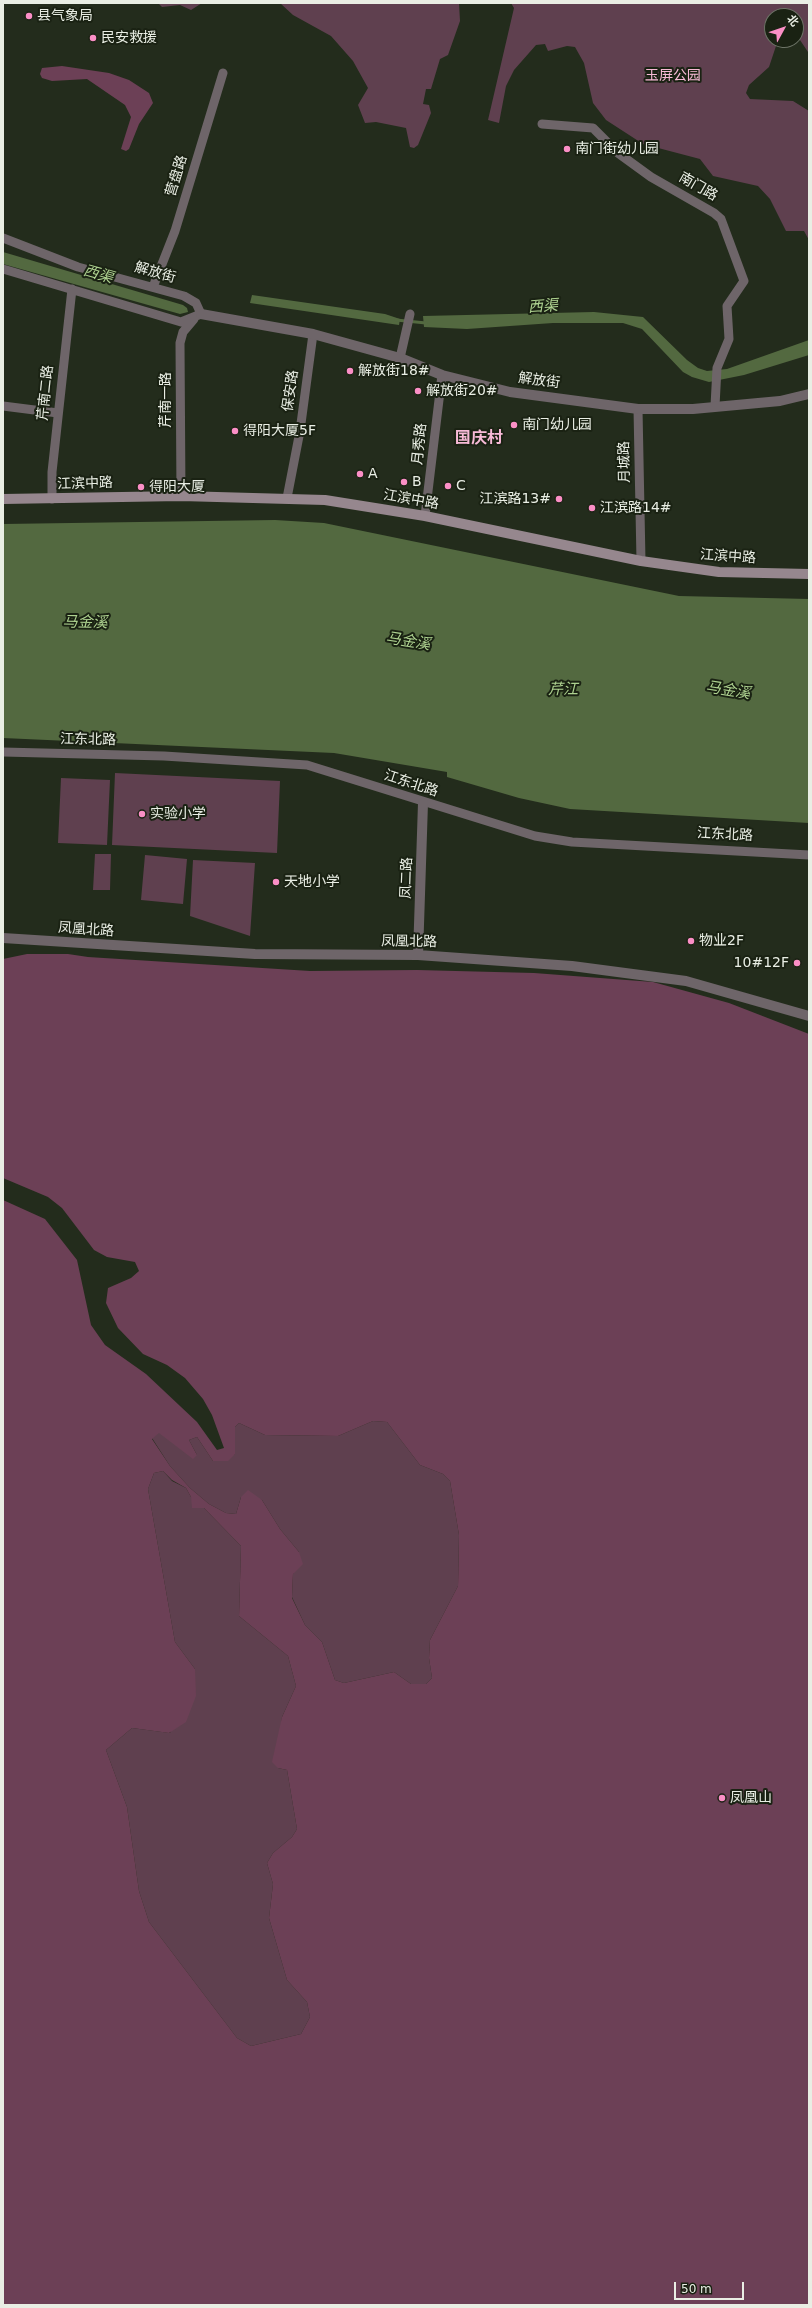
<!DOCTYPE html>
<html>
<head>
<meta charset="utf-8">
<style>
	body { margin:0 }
	#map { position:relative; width:812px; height:2308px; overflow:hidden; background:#232c1c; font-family:"DejaVu Sans","Noto Sans SC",sans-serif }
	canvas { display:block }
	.frame { position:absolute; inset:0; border:4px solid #e9eee4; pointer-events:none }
	.north { position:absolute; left:764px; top:8px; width:40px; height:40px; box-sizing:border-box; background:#1a2213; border:1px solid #6d7467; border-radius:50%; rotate:50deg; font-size:11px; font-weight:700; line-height:16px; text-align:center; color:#e9eee4 }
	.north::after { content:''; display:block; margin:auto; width:14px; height:18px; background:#fb8fc6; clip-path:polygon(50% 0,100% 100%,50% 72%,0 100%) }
	.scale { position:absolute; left:674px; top:2282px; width:70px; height:18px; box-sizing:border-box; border:2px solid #e9eee4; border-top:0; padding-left:5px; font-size:12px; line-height:14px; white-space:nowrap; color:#e9eee4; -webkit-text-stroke:3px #1a2213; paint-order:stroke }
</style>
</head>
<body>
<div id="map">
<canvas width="812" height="2308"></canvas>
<div class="frame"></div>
<div class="north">北</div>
<div class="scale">50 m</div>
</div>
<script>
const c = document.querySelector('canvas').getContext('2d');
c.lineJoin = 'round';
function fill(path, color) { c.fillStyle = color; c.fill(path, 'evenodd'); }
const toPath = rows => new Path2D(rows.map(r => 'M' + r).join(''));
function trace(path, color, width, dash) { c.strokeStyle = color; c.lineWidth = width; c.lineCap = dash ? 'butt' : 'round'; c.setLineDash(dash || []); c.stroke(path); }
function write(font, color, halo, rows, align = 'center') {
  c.font = font + ' "DejaVu Sans","Noto Sans SC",sans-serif'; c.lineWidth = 4; c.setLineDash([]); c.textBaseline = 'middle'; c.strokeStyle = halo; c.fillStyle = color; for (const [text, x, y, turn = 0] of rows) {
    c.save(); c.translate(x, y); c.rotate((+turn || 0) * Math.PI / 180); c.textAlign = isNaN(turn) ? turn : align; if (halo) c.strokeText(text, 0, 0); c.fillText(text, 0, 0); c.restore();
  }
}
fill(toPath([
	[158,3,202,3,191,10,180,5,162,7],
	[280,3,459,3,460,21,448,55,440,59,431,89,426,89,423,104,429,105,431,113,418,145,414,148,410,147,406,128,376,122,365,123,358,105,368,88,353,61,331,36,293,15],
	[511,3,809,3,809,59,808,52,796,34,796,16,772,16,772,40,778,40,769,67,749,85,746,93,750,99,793,101,809,111,809,240,804,231,786,231,770,199,758,186,713,176,700,159,643,144,606,120,593,103,584,63,575,47,567,46,548,51,545,44,536,45,514,70,506,86,499,123,488,120,514,8],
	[115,773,280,781,277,853,112,845],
	[61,778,110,780,107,845,58,843],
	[95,854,111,854,110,890,93,890],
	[145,855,187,859,183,904,141,900],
	[193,860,255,863,250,936,190,916],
	[373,1421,387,1422,420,1465,443,1474,450,1481,459,1535,458,1586,430,1640,429,1658,432,1678,426,1684,411,1684,394,1672,344,1683,335,1680,322,1642,305,1625,292,1597,293,1574,299,1552,280,1529,262,1500,241,1497,236,1514,226,1513,209,1504,190,1488,170,1466,152,1438,159,1432,197,1455,189,1440,197,1437,213,1461,235,1454,235,1427,239,1423,265,1435,338,1436],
	[163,1471,172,1481,186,1488,191,1497,204,1508,241,1546,239,1616,288,1656,296,1686,282,1717,278,1768,287,1770,297,1829,292,1837,273,1853,267,1863,273,1884,269,1918,287,1980,307,2002,310,2017,301,2034,251,2046,237,2038,149,1922,139,1891,127,1807,106,1750,132,1728,170,1733,195,1669,175,1642,148,1489,154,1473]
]), '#5f404f');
fill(toPath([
	[62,66,109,73,129,80,149,93,153,103,139,124,129,149,126,151,121,149,131,117,125,105,87,79,52,81,42,78,40,74,42,68],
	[27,954,68,954,88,957,310,971,417,970,534,973,653,982,729,1003,809,1034,809,2305,3,2305,3,1200,45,1219,77,1260,91,1325,105,1345,146,1374,197,1422,217,1450,224,1448,212,1415,203,1399,185,1378,167,1365,143,1354,118,1328,106,1303,108,1288,131,1278,139,1271,135,1262,107,1257,94,1250,62,1208,48,1197,3,1178,3,959],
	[373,1421,387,1422,420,1465,443,1474,450,1481,459,1535,458,1586,430,1640,429,1658,432,1678,426,1684,411,1684,394,1672,344,1683,335,1680,322,1642,305,1625,292,1598,293,1574,303,1564,299,1552,280,1529,262,1500,248,1490,241,1497,236,1514,226,1513,209,1504,190,1488,170,1466,152,1439,159,1433,193,1459,197,1455,189,1440,197,1437,213,1461,228,1461,235,1454,235,1427,239,1423,265,1435,338,1436],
	[163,1471,172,1480,186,1488,191,1497,192,1508,204,1508,241,1546,239,1616,288,1656,296,1686,282,1717,272,1762,278,1768,287,1770,297,1829,292,1837,273,1853,267,1863,273,1884,269,1918,287,1980,307,2002,310,2017,301,2034,251,2046,237,2038,149,1922,139,1891,127,1807,106,1750,132,1728,169,1733,186,1722,196,1696,195,1669,175,1642,148,1489,154,1473]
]), '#6c4056');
fill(toPath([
	[3,252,183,305,187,308,188,312,180,314,3,264],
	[252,295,385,314,400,319,399,325,250,303],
	[594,312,643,317,687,360,698,368,707,371,727,369,809,340,809,355,744,375,709,382,692,377,683,372,642,329,623,323,553,323,467,329,424,327,423,316],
	[275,520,324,523,679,596,809,599,809,823,570,809,519,798,447,777,447,772,334,753,3,738,3,524]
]), '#536940');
trace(toPath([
	[396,320,426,323]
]), '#536940', 3);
trace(toPath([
	[542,124,593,128,618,153,651,177,714,213,721,219,744,281,727,306,729,339,717,368,715,406],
	[3,238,78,267,184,296,196,303,201,314],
	[3,269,181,322,201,314],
	[153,287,175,231,223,73],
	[400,358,410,314],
	[3,406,58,413],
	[638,409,641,561],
	[181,496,180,343,183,332,194,319],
	[287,498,300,431,313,334],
	[52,499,52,472,72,289],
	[425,516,442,375],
	[3,752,164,756,307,765,535,836,572,842,809,855]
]), '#6e6569', 9);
trace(toPath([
	[201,314,313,334,400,358,442,375,510,392,638,409,693,409,780,401,809,394],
	[3,938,255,954,418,955,572,966,686,981,809,1016],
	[418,955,423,803]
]), '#6e6569', 10);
trace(toPath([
	[3,499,181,496,325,500,425,516,641,561,719,572,809,574]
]), '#96878e', 10);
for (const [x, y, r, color] of [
	[29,16,4,"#fb8fc6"],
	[93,38,4,"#fb8fc6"],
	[567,149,4,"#fb8fc6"],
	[350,371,4,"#fb8fc6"],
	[418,391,4,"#fb8fc6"],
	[514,425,4,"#fb8fc6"],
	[235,431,4,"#fb8fc6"],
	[360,474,4,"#fb8fc6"],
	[404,482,4,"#fb8fc6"],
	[448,486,4,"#fb8fc6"],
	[141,487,4,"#fb8fc6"],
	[559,499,4,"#fb8fc6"],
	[592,508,4,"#fb8fc6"],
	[142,814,4,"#fb8fc6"],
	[276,882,4,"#fb8fc6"],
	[691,941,4,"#fb8fc6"],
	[797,963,4,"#fb8fc6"],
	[722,1798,4,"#fb8fc6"]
]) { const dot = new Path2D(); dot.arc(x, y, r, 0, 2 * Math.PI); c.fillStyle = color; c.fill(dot); trace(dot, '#1a2213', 1.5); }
write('14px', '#e9eee4', '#1a2213', [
	["县气象局",37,16],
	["民安救援",101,38],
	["南门街幼儿园",575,149],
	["解放街18#",358,371],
	["解放街20#",426,391],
	["南门幼儿园",522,425],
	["得阳大厦5F",243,431],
	["A",368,474],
	["B",412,482],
	["C",456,486],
	["得阳大厦",149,487],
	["江滨路13#",551,499,"right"],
	["江滨路14#",600,508],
	["实验小学",150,814],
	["天地小学",284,882],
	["物业2F",699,941],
	["10#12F",789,963,"right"],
	["凤凰山",730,1798]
], 'left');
write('14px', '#f7bad6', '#1a2213', [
	["玉屏公园",673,76]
]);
write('14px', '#e9eee4', '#1a2213', [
	["营盘路",177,176,-73],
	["南门路",698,187,30],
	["解放街",155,273,16],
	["解放街",539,381,8],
	["保安路",291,391,-82],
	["芹南二路",46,393,-84],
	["芹南一路",166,400,-90],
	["月秀路",420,444,-84],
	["月城路",625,462,-91],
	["江滨中路",85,484,-2],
	["江滨中路",411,500,10],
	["江滨中路",728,557,4],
	["江东北路",88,740,1],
	["江东北路",411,784,18],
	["江东北路",725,835,3],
	["凤二路",407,878,-88],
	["凤凰北路",86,930,4],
	["凤凰北路",409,942,1]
]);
write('italic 15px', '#aed290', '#1a2213', [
	["西渠",98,275,16],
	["西渠",543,307,-4],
	["马金溪",85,623,1],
	["马金溪",408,642,9],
	["芹江",563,690],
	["马金溪",728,691,9]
]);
write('bold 16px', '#f7bad7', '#1a2213', [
	["国庆村",479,439]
]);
</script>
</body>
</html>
